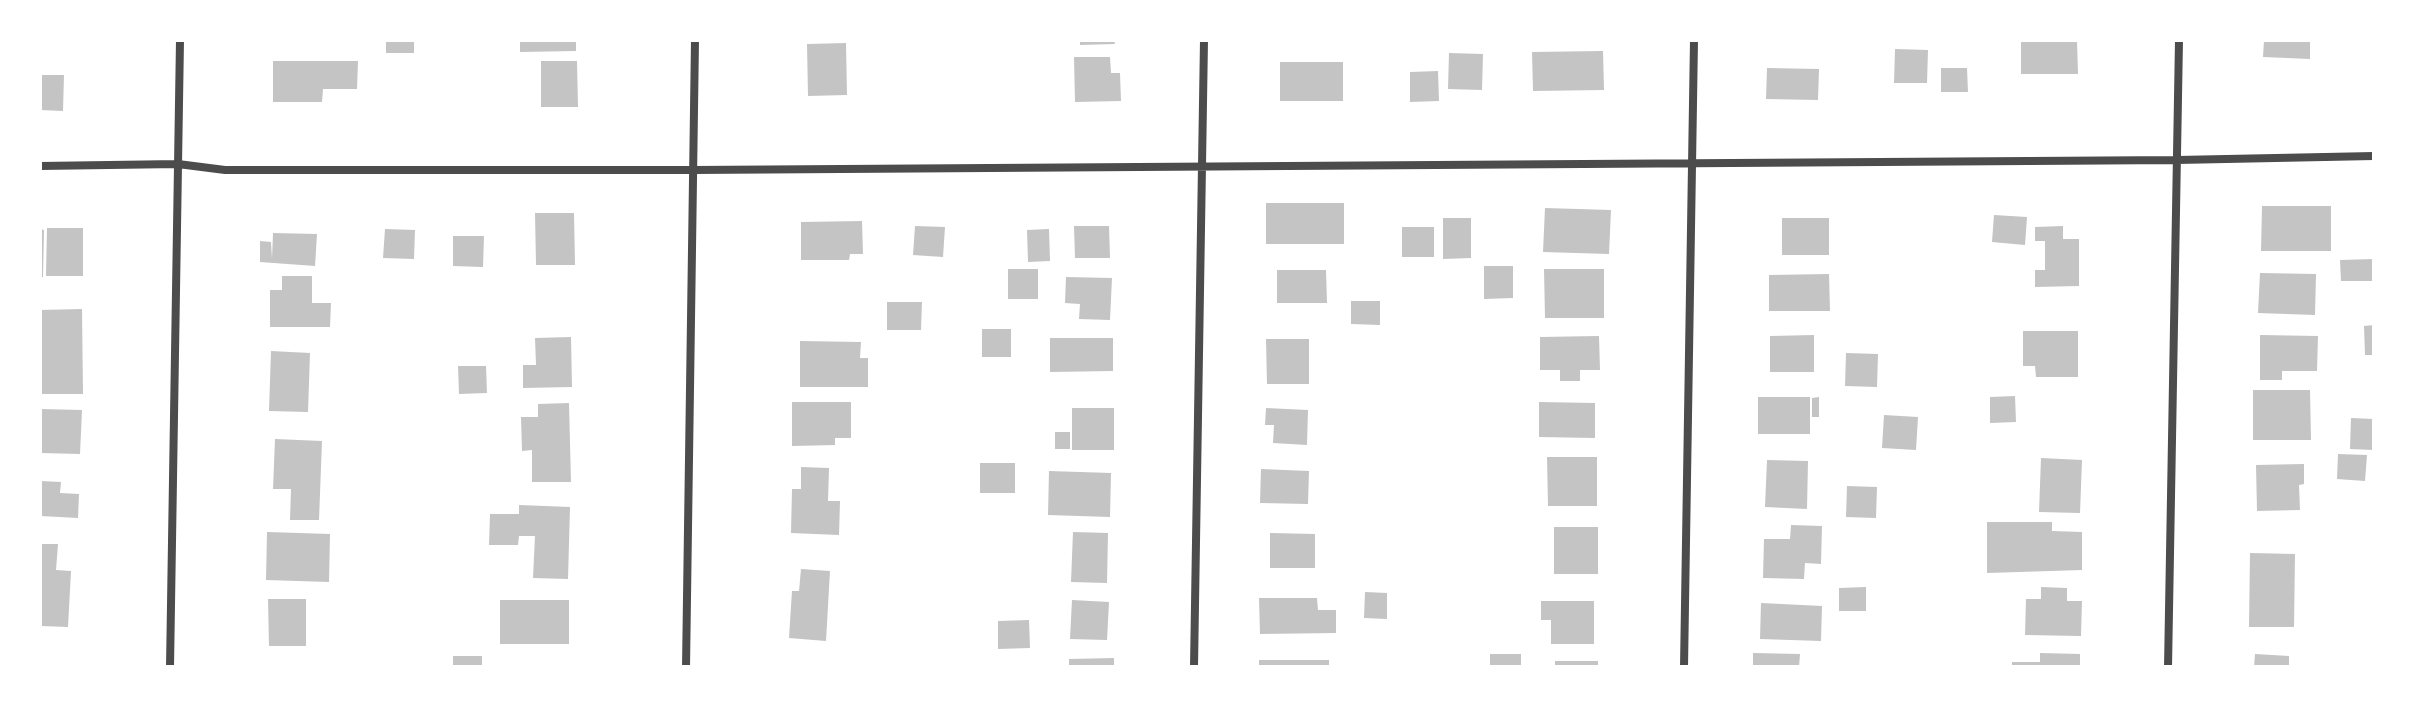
<!DOCTYPE html>
<html>
<head>
<meta charset="utf-8">
<style>
	body { margin:0 }
	#map { position:relative; width:2414px; height:707px; overflow:hidden; background:#fff; font-family:Overpass,sans-serif }
	canvas { display:block }
	.frame { position:absolute; inset:0; border:42px solid #fff; pointer-events:none }
</style>
</head>
<body>
<div id="map">
<canvas width="2414" height="707"></canvas>
<div class="frame"></div>
</div>
<script>
const c = document.querySelector('canvas').getContext('2d');
c.lineJoin = 'round';
function fill(path, color) { c.fillStyle = color; c.fill(path, 'evenodd'); }
const toPath = rows => new Path2D(rows.map(r => 'M' + r).join(''));
function trace(path, color, width, dash) { c.strokeStyle = color; c.lineWidth = width; c.lineCap = dash ? 'butt' : 'round'; c.setLineDash(dash || []); c.stroke(path); }
fill(toPath([
	[386,40,414,40,414,53,386,53],
	[520,40,576,40,576,51,520,52],
	[1080,40,1114,40,1115,44,1080,45],
	[2021,40,2077,40,2078,74,2021,74],
	[2264,40,2310,40,2310,59,2263,57],
	[846,43,847,95,808,96,807,44],
	[1895,49,1928,50,1927,83,1894,83],
	[1603,51,1604,90,1533,91,1532,52],
	[1449,53,1483,54,1482,90,1448,89],
	[1074,57,1110,57,1111,73,1120,73,1121,101,1075,102],
	[273,61,358,61,357,89,323,89,322,102,273,102],
	[541,61,577,61,578,107,541,107],
	[1280,62,1343,62,1343,101,1280,101],
	[1767,68,1819,69,1818,100,1766,99],
	[1941,68,1967,68,1968,92,1941,92],
	[1438,71,1439,101,1410,102,1410,72],
	[40,75,64,75,63,111,40,110],
	[1266,203,1344,203,1344,244,1266,244],
	[2262,206,2331,206,2331,251,2261,251],
	[1545,208,1611,210,1609,254,1543,252],
	[535,213,574,213,575,265,536,265],
	[1994,215,2027,217,2025,245,1992,242],
	[1443,218,1471,218,1471,258,1443,259],
	[1782,218,1829,218,1829,255,1782,255],
	[862,221,863,254,850,254,849,260,801,260,801,222],
	[915,226,945,227,943,257,913,255],
	[1074,226,1109,226,1110,258,1075,258],
	[2063,226,2063,239,2079,239,2079,286,2035,287,2035,270,2045,270,2045,241,2035,241,2035,227],
	[1402,227,1434,227,1434,257,1402,257],
	[47,228,83,228,83,276,46,276],
	[40,229,44,230,43,277,40,277],
	[385,229,415,230,414,259,383,258],
	[1049,229,1050,261,1028,262,1027,230],
	[273,233,317,234,315,266,260,262,260,241,271,242,272,259],
	[453,236,484,236,483,267,453,266],
	[2374,259,2374,281,2341,281,2340,260],
	[1484,266,1513,266,1513,298,1484,299],
	[1008,269,1038,269,1038,299,1008,299],
	[1544,269,1604,269,1604,318,1545,318],
	[1277,270,1326,270,1327,303,1277,303],
	[2260,273,2316,274,2315,315,2258,313],
	[1829,274,1830,311,1769,311,1769,275],
	[282,276,312,276,312,303,331,303,330,327,270,327,270,290,282,290],
	[1066,277,1112,278,1110,320,1079,319,1080,304,1065,303],
	[1351,301,1380,301,1380,325,1351,324],
	[887,302,922,302,921,330,887,330],
	[82,309,83,394,40,394,40,310],
	[2374,325,2374,355,2365,355,2364,326],
	[982,329,1011,329,1011,357,982,357],
	[2023,331,2078,331,2078,377,2036,377,2035,366,2023,366],
	[1814,335,1814,372,1770,372,1770,336],
	[2260,335,2318,336,2317,371,2282,371,2282,380,2260,380],
	[1599,336,1600,370,1580,370,1580,381,1560,381,1560,370,1540,370,1540,337],
	[571,337,572,387,523,388,523,365,536,365,535,338],
	[1050,338,1113,338,1113,371,1050,372],
	[1266,339,1309,339,1309,384,1267,384],
	[800,341,861,342,860,358,868,358,868,387,800,387],
	[271,351,310,353,308,412,269,411],
	[1846,353,1878,354,1877,387,1845,386],
	[458,366,486,366,487,393,459,394],
	[2253,390,2310,390,2311,440,2253,440],
	[2015,396,2016,422,1990,423,1990,397],
	[1758,397,1810,397,1810,434,1758,434],
	[1819,397,1819,417,1812,417,1812,398],
	[792,402,851,402,851,438,835,438,835,445,792,446],
	[1539,402,1595,403,1595,438,1539,437],
	[569,403,571,482,532,482,532,450,522,451,521,417,538,417,538,404],
	[1072,408,1114,408,1114,450,1072,450],
	[1266,408,1308,410,1307,445,1273,443,1274,425,1265,425],
	[40,409,82,410,80,454,40,453],
	[1884,415,1918,417,1916,450,1882,448],
	[2351,418,2374,419,2374,450,2350,449],
	[1055,432,1070,432,1070,449,1055,449],
	[275,439,322,441,319,520,290,520,291,489,273,489],
	[2338,454,2367,455,2365,481,2337,479],
	[1547,457,1597,457,1597,506,1548,506],
	[2041,458,2082,460,2080,513,2039,512],
	[1767,460,1808,461,1807,509,1765,507],
	[980,463,1015,463,1015,493,980,493],
	[2304,464,2304,484,2299,485,2300,510,2257,511,2256,465],
	[801,467,829,468,828,501,840,501,839,535,791,533,792,489,801,489],
	[1261,469,1309,471,1308,504,1260,503],
	[1049,471,1111,473,1110,517,1048,515],
	[40,481,61,482,60,493,79,494,78,518,40,516],
	[1847,486,1877,487,1876,518,1846,517],
	[519,505,570,507,568,579,533,578,535,536,519,536,518,545,489,545,490,514,519,514],
	[1987,522,2052,522,2052,531,2082,532,2082,570,1987,573],
	[1791,525,1822,526,1821,564,1805,563,1804,579,1763,578,1764,539,1790,539],
	[1554,527,1598,527,1598,574,1554,574],
	[267,532,330,534,329,582,266,580],
	[1073,532,1108,533,1107,583,1071,582],
	[1270,533,1315,534,1315,568,1270,568],
	[40,544,58,544,56,570,71,571,68,627,41,626],
	[2250,553,2295,554,2294,627,2249,627],
	[801,569,830,571,826,641,789,638,792,591,799,591],
	[1866,587,1866,611,1839,611,1839,588],
	[2041,587,2067,588,2067,601,2082,601,2081,636,2025,635,2026,599,2041,599],
	[1365,592,1387,593,1387,619,1364,618],
	[1259,598,1317,598,1318,610,1336,610,1336,633,1260,634],
	[268,599,306,599,306,646,269,646],
	[500,600,569,600,569,644,500,644],
	[1072,600,1109,602,1107,640,1070,639],
	[1541,601,1594,601,1594,644,1551,644,1551,620,1541,620],
	[1761,603,1822,606,1821,641,1760,639],
	[1029,620,1030,648,998,649,998,621],
	[1753,653,1800,654,1799,667,1753,667],
	[2040,653,2080,654,2080,667,2012,667,2012,662,2040,662],
	[1490,654,1521,654,1521,667,1490,667],
	[2255,654,2289,656,2289,667,2254,667],
	[453,656,482,656,482,667,453,667],
	[1114,658,1114,667,1069,667,1069,659],
	[1259,660,1329,660,1329,667,1259,667],
	[1555,661,1598,661,1598,667,1555,667]
]), '#c4c4c4');
trace(toPath([
	[40,166,178,164,225,170,693,170,2177,160,2374,156],
	[170,667,180,40],
	[686,667,695,40],
	[1194,667,1204,40],
	[1684,667,1694,40],
	[2168,667,2179,40]
]), '#4c4c4c', 8);
</script>
</body>
</html>
